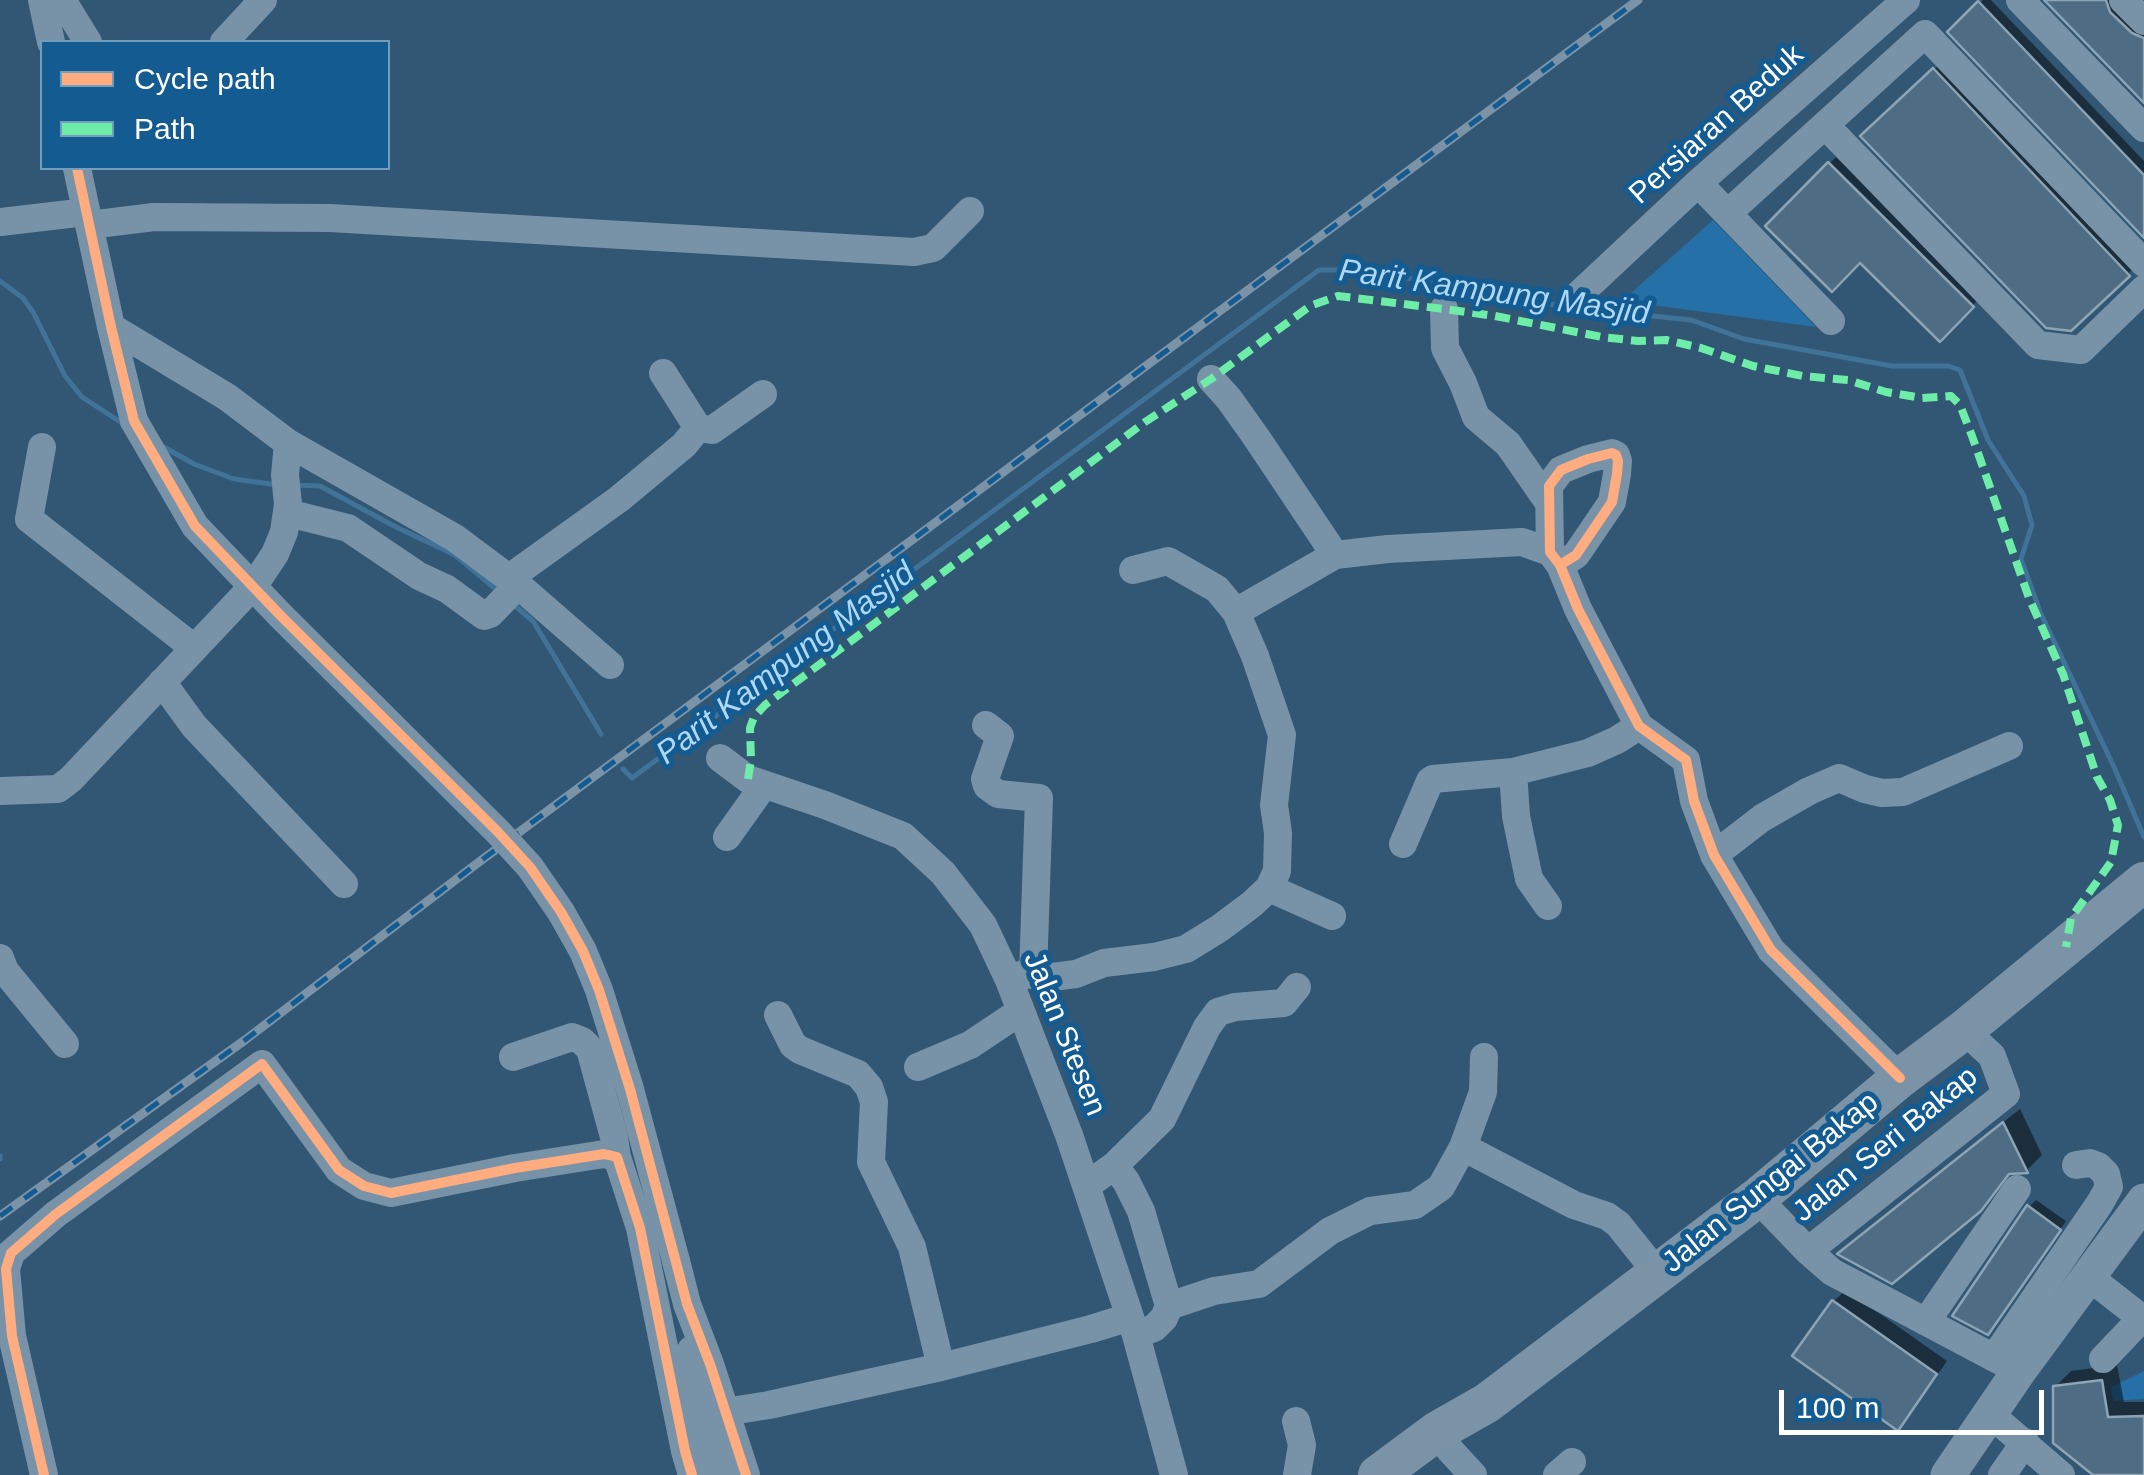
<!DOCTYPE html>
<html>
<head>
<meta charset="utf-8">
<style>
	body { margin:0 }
	#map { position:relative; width:2144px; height:1475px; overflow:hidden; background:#315774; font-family:Arial,sans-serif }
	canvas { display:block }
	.legend { position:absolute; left:40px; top:40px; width:350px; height:130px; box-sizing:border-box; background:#145b91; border:2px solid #729dbd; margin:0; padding:12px 18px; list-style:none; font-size:30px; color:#fff }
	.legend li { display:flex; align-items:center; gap:20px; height:50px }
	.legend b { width:50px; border:2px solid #729dbd }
	.scale { position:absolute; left:1779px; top:1390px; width:265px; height:45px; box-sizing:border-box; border:5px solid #fff; border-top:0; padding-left:12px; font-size:30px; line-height:35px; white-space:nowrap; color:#fff; -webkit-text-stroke:8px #145b91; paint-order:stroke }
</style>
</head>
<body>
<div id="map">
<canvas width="2144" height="1475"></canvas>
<ul class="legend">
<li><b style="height:12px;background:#ffac80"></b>Cycle path</li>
<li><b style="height:12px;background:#6deda7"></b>Path</li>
</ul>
<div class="scale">100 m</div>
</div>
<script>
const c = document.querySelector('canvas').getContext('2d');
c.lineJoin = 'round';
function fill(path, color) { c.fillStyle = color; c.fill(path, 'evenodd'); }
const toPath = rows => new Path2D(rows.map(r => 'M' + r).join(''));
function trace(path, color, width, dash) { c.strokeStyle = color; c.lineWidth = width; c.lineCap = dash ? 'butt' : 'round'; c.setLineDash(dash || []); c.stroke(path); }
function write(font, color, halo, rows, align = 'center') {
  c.font = font + ' Arial,sans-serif'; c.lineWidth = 10; c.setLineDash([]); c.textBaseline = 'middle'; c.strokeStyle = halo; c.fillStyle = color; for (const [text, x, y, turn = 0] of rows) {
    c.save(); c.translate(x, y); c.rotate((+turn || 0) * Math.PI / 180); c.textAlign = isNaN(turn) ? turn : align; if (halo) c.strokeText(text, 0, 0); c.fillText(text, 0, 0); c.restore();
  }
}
fill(toPath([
	[1713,220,1816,327,1622,301],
	[2144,1371,2144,1399,2113,1401,2111,1387]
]), '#2570a6');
fill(toPath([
	[1983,0,1991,0,2144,161,2144,234,1950,32],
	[2048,0,2115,0,2144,29,2144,99],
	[1942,62,2135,267,2071,329,1864,137],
	[1836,157,1980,298,1940,338,1860,259,1768,226],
	[2020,1109,2042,1155,2027,1170,2012,1171,1996,1192,1979,1209,1842,1253,1856,1238],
	[2036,1200,2066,1221,1995,1325,1988,1332,2029,1207],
	[1846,1290,1947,1361,1909,1416,1897,1427,1796,1356,1834,1301],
	[2117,1365,2124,1402,2144,1402,2144,1475,2097,1475,2055,1387,2071,1371]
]), '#0007');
trace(toPath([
	[0,281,23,298,33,312,65,376,82,397,122,423],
	[1577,308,1691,320,1744,339,1892,366,1948,366,1960,370,1988,440,2024,496,2032,525,2021,559,2041,614,2114,767,2144,837],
	[162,446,194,464,234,479,278,485],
	[294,485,320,486,394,526,455,555,498,591],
	[514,605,533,621,601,734],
	[623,769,632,778,1319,270,1366,270,1423,281,1486,288,1514,297,1566,307],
	[0,1156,0,1159]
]), '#417399', 5);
const building = toPath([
	[2044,0,2106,0,2110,12,2132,33,2144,38,2144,103,2044,0],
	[1978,1,2144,175,2144,238,1947,32,1978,1],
	[1933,68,2130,276,2071,331,2046,328,1860,136,1933,68],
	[1828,162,1974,307,1940,342,1860,263,1832,292,1765,226,1828,162],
	[2003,1122,2028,1173,2009,1174,1981,1211,1892,1284,1837,1254,2003,1122],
	[2027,1205,2061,1230,1988,1335,1952,1316,2027,1205],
	[1832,1300,1937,1374,1898,1431,1792,1356,1832,1300],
	[2102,1380,2108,1417,2144,1416,2144,1475,2093,1475,2053,1443,2053,1386,2102,1380]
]);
fill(building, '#4e6c84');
trace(building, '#8da4b5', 2.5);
trace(toPath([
	[42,0,51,42],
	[62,0,88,42],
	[2020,0,2144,128],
	[2123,0,2144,21],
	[224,42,263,0],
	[1825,125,2038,345,2081,350,2144,289],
	[77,168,111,327,134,421],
	[1698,183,1831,321],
	[1728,213,1925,34,2144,263],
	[0,222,86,212],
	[89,225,154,217,330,218,914,252,933,248,970,211],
	[1573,300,1698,183,1906,0],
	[1444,309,1445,348,1463,383,1476,417,1508,444,1549,503],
	[111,327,227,397,288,443,455,538,518,585,610,665],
	[1211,379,1229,399,1256,437,1335,555],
	[698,428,712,430,763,394],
	[42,447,29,519,194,648],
	[288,513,348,528,419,576,447,589,484,616,490,614,518,585],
	[1560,565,1576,555,1612,502,1617,474,1618,461,1616,455,1612,453,1588,459,1561,470,1549,486,1550,552,1560,565,1578,609,1639,726,1686,760,1694,801,1714,855,1771,950,1900,1078],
	[509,578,619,499,684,445,698,428,663,373],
	[1236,612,1335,555,1388,549,1522,542,1550,552],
	[162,682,194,726,344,884],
	[986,725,1000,736,985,779,987,786,998,794,1039,798,1033,974],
	[720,758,748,779,825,805,903,836,943,873,983,925,1009,980,1069,1135,1136,1335,1174,1475],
	[1513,772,1516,816,1529,879,1548,906],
	[0,791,58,789,71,779,255,584,275,554,284,532,288,504,285,475,288,443],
	[727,837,764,785],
	[1403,844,1430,781,1433,779,1513,772,1588,753,1617,740,1639,726],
	[1714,855,1762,818,1809,791,1839,778,1865,789,1882,793,1903,792,2009,746],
	[1269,888,1332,916],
	[0,958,5,971,65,1044],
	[1009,980,1023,974,1052,977,1076,974,1104,963,1154,957,1186,949,1220,928,1252,904,1269,888,1277,871,1278,833,1274,805,1282,735,1255,656,1236,612,1217,589,1168,561,1133,570],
	[778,1015,793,1045,800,1050,858,1074,869,1087,874,1102,871,1162,912,1247,941,1367],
	[513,1057,572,1037,582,1041,590,1049,614,1137,617,1157],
	[918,1067,970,1045,1021,1011],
	[1463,1147,1574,1205,1607,1216,1618,1224,1658,1274],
	[1114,1166,1126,1181,1141,1211,1169,1306,1164,1318,1154,1328,1136,1335],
	[1086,1186,1114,1166,1162,1119,1207,1027,1218,1012,1235,1007,1284,1003,1297,987],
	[1757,1198,1808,1251,1832,1272,2019,1371],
	[1808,1251,2006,1094,1992,1056,1964,1030],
	[676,1261,687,1304,710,1364,746,1475],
	[2089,1277,2144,1320],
	[1169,1306,1214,1291,1259,1284,1330,1231,1370,1211,1415,1205,1441,1187,1463,1147,1483,1092,1484,1057],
	[1926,1322,2017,1189],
	[691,1350,693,1368,708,1441,721,1475],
	[1994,1358,2100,1203,2109,1187,2106,1174,2098,1166,2090,1163,2076,1165],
	[2103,1359,2142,1318],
	[725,1412,769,1405,941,1367,1091,1329,1130,1317],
	[1990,1414,2061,1475],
	[1296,1421,1302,1445,1297,1475],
	[1449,1449,1473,1475],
	[44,1475,12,1336,6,1269,11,1253,56,1214,262,1064,339,1170,364,1186,391,1193,515,1168,604,1154,617,1157,640,1228,685,1451,692,1475],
	[1557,1475,1572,1462],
	[2002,1475,2025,1442]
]), '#7893a7', 28);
trace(toPath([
	[1948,1475,2019,1371,2144,1201]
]), '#7892a7', 35);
trace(toPath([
	[1378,1475,1436,1432,1487,1403,1757,1198,1900,1078,1964,1030,2144,882]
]), '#7b93a7', 40);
const rail = toPath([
	[0,1216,245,1040,479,862,1638,0]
]);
trace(rail, '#7b93a7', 9);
trace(rail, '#145b91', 5, [15]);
trace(toPath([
	[134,421,195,526,280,615,498,832,530,867,561,912,583,951,599,990,630,1089,676,1261]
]), '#7893a7', 28);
trace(toPath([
	[748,779,751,760,750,728,754,717,765,705,1145,422,1211,379,1310,306,1338,296,1444,309,1495,316,1602,337,1638,341,1666,340,1701,348,1753,366,1803,376,1848,380,1886,392,1922,398,1951,396,1960,405,1972,436,2029,598,2063,674,2097,777,2110,800,2118,825,2111,862,2071,918,2066,947]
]), '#6deda7', 8, [15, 8]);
trace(toPath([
	[77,168,111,327,134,421,195,526,280,615,498,832,530,867,561,912,583,951,599,990,630,1089,687,1304,710,1364,746,1475],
	[1560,565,1576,555,1612,502,1617,474,1618,461,1616,455,1612,453,1588,459,1561,470,1549,486,1550,552,1560,565,1578,609,1639,726,1686,760,1694,801,1714,855,1771,950,1900,1078],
	[44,1475,12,1336,6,1269,11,1253,56,1214,262,1064,339,1170,364,1186,391,1193,515,1168,604,1154,617,1157,640,1228,685,1451,692,1475]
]), '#ffac80', 10);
write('30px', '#fff', '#145b91', [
	["Persiaran Beduk",1717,125,-42],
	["Jalan Stesen",1064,1034,68],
	["Jalan Seri Bakap",1886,1145,-39],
	["Jalan Sungai Bakap",1771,1183,-39]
]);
write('italic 32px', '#add9f8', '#145b91', [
	["Parit Kampung Masjid",1494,293,8],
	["Parit Kampung Masjid",786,664,-37]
]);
</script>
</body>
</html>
